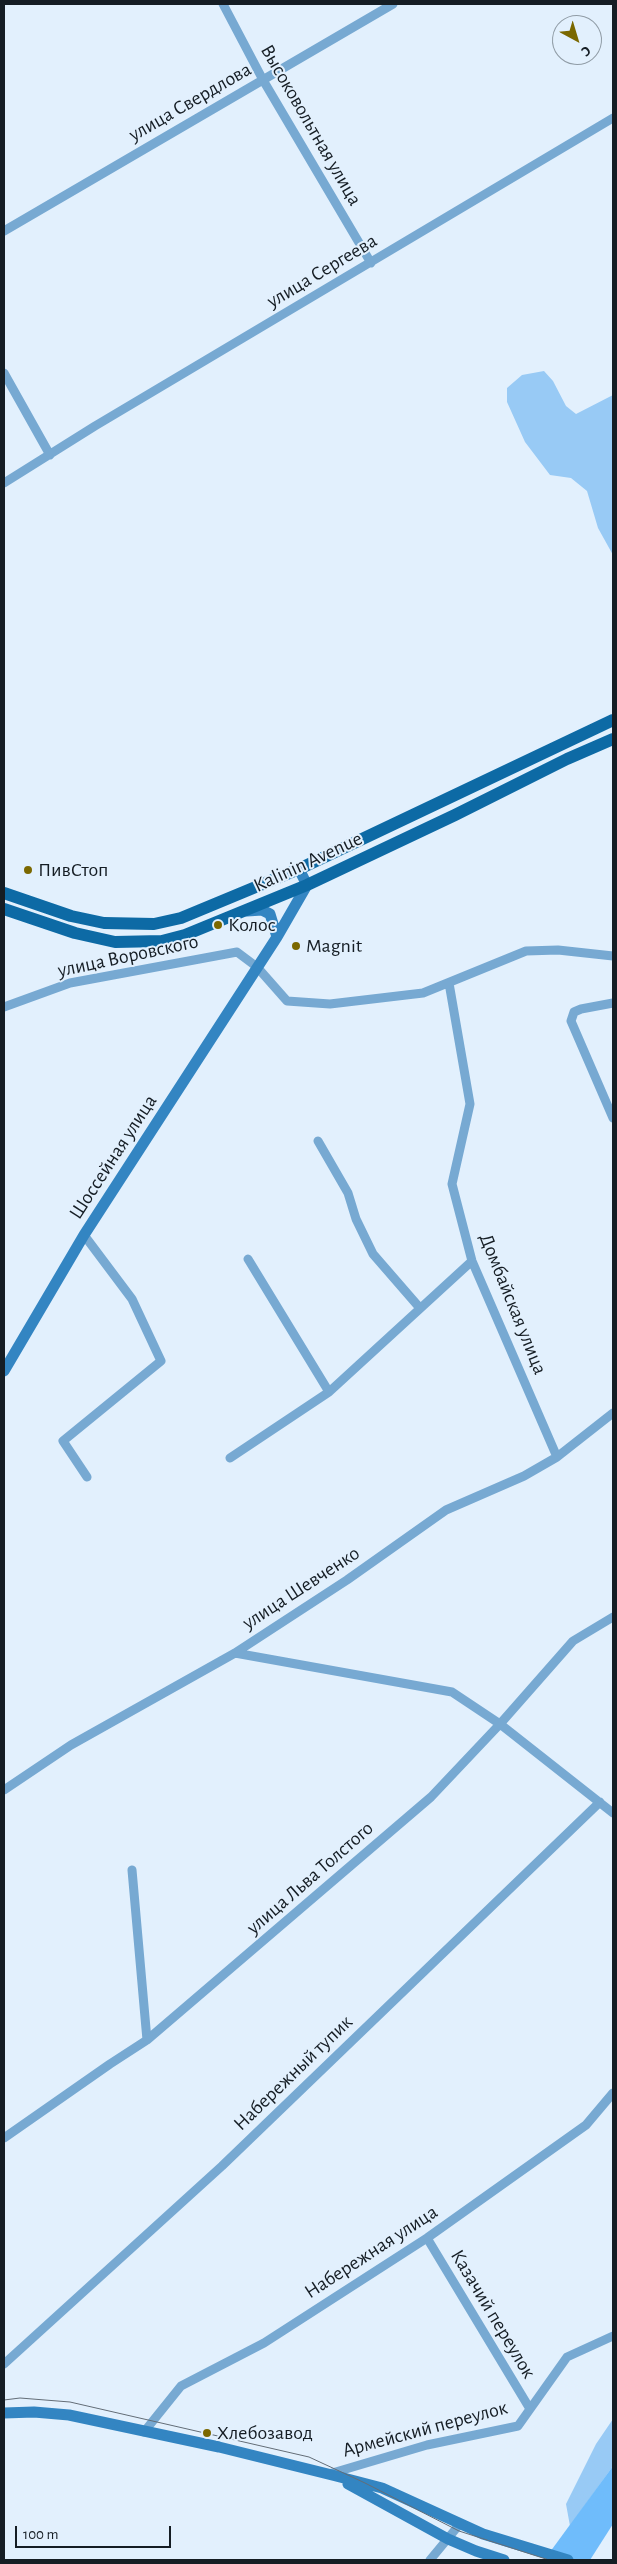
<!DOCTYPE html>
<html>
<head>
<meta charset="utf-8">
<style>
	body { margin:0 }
	#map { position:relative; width:617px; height:2564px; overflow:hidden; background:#e2f0fd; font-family:"Alegreya Sans",sans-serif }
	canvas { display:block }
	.frame { position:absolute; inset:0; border:5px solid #151d24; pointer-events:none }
	.north { position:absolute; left:552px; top:15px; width:50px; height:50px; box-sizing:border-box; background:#e2f0fd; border:1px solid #909ca6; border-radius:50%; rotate:141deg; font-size:14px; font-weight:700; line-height:20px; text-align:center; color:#151d24 }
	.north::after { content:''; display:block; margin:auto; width:18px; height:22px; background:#7b6800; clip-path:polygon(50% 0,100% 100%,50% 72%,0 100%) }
	.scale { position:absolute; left:15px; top:2526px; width:156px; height:22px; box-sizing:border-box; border:2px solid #151d24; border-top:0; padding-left:6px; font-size:15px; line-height:18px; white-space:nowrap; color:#151d24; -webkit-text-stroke:4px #e2f0fd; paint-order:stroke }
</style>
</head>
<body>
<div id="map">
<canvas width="617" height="2564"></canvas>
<div class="frame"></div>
<div class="north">С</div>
<div class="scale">100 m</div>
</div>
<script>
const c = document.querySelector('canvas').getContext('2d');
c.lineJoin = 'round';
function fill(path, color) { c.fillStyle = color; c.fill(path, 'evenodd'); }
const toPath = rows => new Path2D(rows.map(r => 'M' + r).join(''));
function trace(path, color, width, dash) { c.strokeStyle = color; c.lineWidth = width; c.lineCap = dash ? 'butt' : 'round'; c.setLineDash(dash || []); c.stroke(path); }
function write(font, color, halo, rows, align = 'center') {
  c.font = font + ' "Alegreya Sans",sans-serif'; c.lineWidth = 4; c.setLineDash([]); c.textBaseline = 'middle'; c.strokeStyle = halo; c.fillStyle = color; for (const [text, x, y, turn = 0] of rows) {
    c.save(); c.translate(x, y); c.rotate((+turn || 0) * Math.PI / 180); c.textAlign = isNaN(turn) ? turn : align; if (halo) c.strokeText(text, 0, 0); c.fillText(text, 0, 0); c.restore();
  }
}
fill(toPath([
	[544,371,553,381,566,406,576,414,613,395,613,555,598,528,587,491,571,478,550,475,525,442,507,402,507,388,522,375],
	[613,2419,613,2466,570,2526,566,2504,596,2444]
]), '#98caf5');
fill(toPath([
	[613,2466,613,2524,590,2560,548,2560,550,2552]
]), '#6fbcfb');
trace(toPath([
	[223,4,263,80,371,263],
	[4,231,393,4],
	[4,373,50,455],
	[4,483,95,426,613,118],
	[449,983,470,1104,452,1184,472,1261,557,1457],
	[613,1003,581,1009,574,1012,571,1021,613,1118],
	[4,1007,70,983,237,952,257,967,287,1001,330,1004,423,993,526,951,558,950,613,956],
	[318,1141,348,1193,356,1219,373,1254,419,1307],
	[84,1235,132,1299,161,1361,63,1441,87,1477],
	[248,1259,329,1392],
	[230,1458,329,1392,472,1261],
	[235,1653,452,1692,500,1724,613,1813],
	[4,1790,71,1745,235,1653,347,1580,446,1510,524,1476,557,1457,613,1413],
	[132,1870,147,2040],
	[4,2138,110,2064,147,2040,431,1797,500,1724,573,1641,613,1617],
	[427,2238,530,2409],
	[4,2364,222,2166,600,1802],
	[144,2432,181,2386,264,2343,427,2238,586,2125,613,2093],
	[329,2474,427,2445,518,2426,567,2357,613,2336],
	[430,2560,459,2525]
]), '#77a9d2', 9);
trace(toPath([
	[247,911,262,910,270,914,277,937],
	[4,1371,84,1235,277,937,307,885,299,869],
	[4,2413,34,2412,69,2415,219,2447,336,2476,382,2488,483,2534,568,2560],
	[348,2484,448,2539,476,2551,504,2560]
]), '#3385c2', 11);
trace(toPath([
	[4,893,71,916,104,923,154,924,181,918,299,869,613,720],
	[4,909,75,933,115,942,162,941,185,935,307,885,455,815,567,759,613,739]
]), '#0d6aa5', 12);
trace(toPath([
	[4,2400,20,2398,70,2402,309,2457,365,2483,459,2531,549,2560]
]), '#636d77', 1);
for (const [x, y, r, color] of [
	[28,870,5,"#7b6800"],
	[218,925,5,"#7b6800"],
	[296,946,5,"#7b6800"],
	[207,2433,5,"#7b6800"]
]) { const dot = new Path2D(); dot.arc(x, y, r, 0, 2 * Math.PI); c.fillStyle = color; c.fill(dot); trace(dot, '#e2f0fd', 2); }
write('20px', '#151d24', '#e2f0fd', [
	["улица Свердлова",190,102,-30],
	["Высоковольтная улица",311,125,60],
	["улица Сергеева",322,271,-31],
	["Kalinin Avenue",308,862,-25],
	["улица Воровского",128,956,-12],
	["Шоссейная улица",113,1157,-57],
	["Домбайская улица",513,1304,68],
	["улица Шевченко",301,1588,-33],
	["улица Льва Толстого",310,1878,-41],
	["Набережный тупик",293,2073,-44],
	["Набережная улица",371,2252,-33],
	["Казачий переулок",493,2314,59],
	["Армейский переулок",425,2429,-15]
]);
write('20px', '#151d24', '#e2f0fd', [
	["ПивСтоп",38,870],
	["Колос",228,925],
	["Magnit",306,946],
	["Хлебозавод",217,2433]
], 'left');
</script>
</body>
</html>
